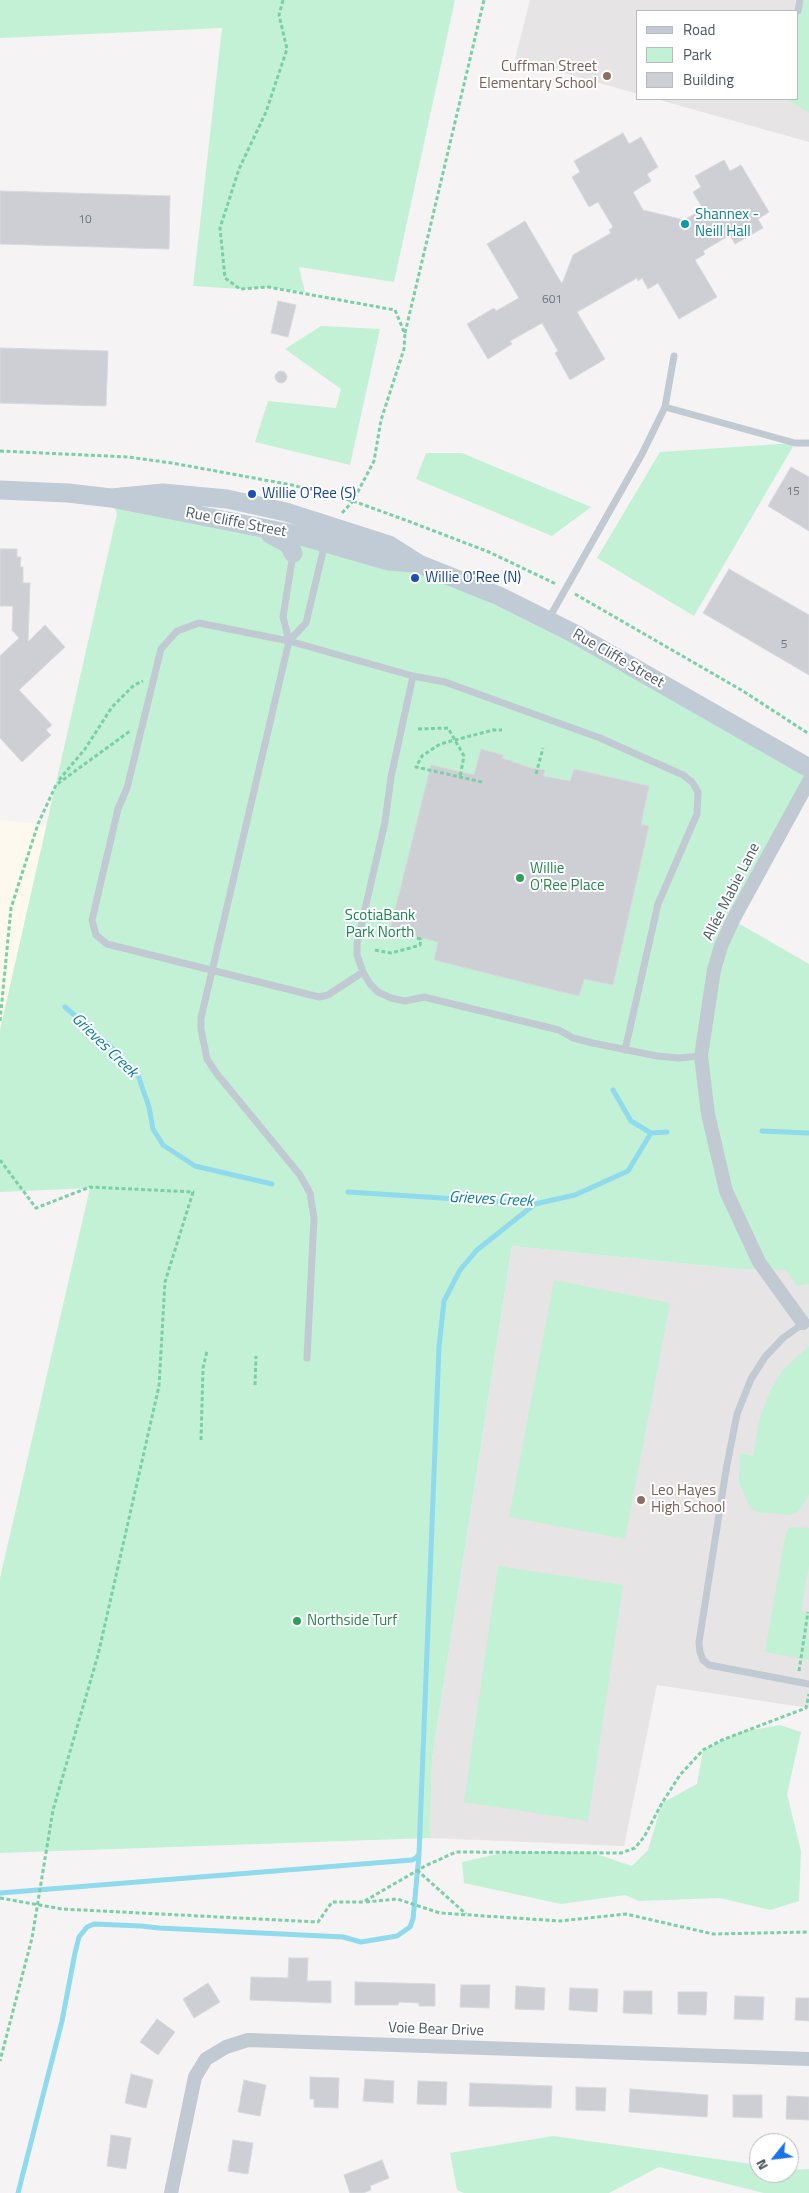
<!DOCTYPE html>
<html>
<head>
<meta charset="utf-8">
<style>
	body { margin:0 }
	#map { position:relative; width:809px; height:2193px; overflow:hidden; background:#f5f3f3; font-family:"Titillium Web",sans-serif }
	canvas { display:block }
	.legend { position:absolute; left:636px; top:10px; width:162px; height:90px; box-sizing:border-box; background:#fff; border:1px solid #b7bbc0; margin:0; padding:6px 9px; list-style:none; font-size:15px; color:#4a5661 }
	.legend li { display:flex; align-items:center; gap:10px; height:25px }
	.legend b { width:25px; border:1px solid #b7bbc0 }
	.north { position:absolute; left:749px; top:2133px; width:50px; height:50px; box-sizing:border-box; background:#fff; border:1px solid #b7bbc0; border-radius:50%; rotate:241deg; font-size:14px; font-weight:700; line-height:20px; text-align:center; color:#4a5661 }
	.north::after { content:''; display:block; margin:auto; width:18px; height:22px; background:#1a73e8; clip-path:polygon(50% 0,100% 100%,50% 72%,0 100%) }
</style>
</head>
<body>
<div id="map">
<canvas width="809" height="2193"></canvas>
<ul class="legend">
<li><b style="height:6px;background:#c1cbd6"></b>Road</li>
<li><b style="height:14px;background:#c3f1d5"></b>Park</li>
<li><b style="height:14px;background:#cdcfd5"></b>Building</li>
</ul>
<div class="north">N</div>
</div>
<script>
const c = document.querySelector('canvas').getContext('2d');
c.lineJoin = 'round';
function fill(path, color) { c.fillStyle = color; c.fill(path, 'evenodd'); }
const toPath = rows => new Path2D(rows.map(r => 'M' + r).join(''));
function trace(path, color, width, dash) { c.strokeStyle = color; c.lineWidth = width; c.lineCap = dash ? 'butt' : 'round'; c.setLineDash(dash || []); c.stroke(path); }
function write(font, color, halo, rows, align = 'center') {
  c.font = font + ' "Titillium Web",sans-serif'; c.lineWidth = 4; c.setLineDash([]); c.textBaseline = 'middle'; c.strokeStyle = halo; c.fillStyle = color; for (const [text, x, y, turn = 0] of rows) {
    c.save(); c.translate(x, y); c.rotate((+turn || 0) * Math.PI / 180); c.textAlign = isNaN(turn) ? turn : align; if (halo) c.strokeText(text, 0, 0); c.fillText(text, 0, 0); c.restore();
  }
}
fill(toPath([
	[0,820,47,825,0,1030]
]), '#fdf9ef');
fill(toPath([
	[530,0,809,0,809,142,656,99,798,99,798,11,638,11,638,94,515,59],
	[512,1246,739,1269,809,1270,809,1708,657,1685,624,1846,430,1838,432,1759]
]), '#e6e4e5');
fill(toPath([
	[0,0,455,0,394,282,299,267,305,292,268,287,240,289,193,286,222,28,0,38],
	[800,0,809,0,809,113,786,99,798,99,798,11],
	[321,326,380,329,350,465,255,442,268,401,336,408,341,389,285,349],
	[795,443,694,616,597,558,660,452],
	[426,453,462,453,591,507,552,536,416,479],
	[111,498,281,533,499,596,809,768,733,920,809,964,809,1284,797,1286,786,1270,739,1269,512,1246,432,1759,430,1838,0,1853,0,1578,90,1188,0,1192,0,1030,117,514],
	[554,1280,670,1303,625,1539,509,1517],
	[809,1346,809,1493,807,1499,798,1512,790,1515,757,1512,750,1508,739,1482,740,1453,753,1456,759,1421,770,1391,783,1370],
	[791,1527,809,1528,809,1565,801,1611,809,1612,807,1639,809,1639,809,1660,765,1652,784,1542,787,1530],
	[498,1566,623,1585,588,1821,464,1802],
	[780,1725,801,1732,787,1794,801,1851,799,1901,770,1910,720,1898,639,1901,625,1895,561,1904,464,1883,462,1862,506,1852,590,1852,632,1866,648,1850,662,1803,697,1784,703,1750,741,1732],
	[553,2136,759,2165,759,2173,789,2173,789,2170,809,2169,809,2193,764,2193,659,2167,609,2193,464,2193,457,2190,450,2153]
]), '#c3f1d5');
trace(toPath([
	[65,1007,109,1045,138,1075,149,1107,153,1129,163,1145,195,1166,272,1184],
	[613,1090,631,1121,651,1133],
	[762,1131,809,1133],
	[348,1192,535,1204,575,1195,628,1171,651,1133,667,1132],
	[0,1893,412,1860,416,1858,419,1854,439,1347,444,1301,460,1270,477,1250,535,1204],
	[18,2193,62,2021,75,1953,79,1937,87,1927,94,1924,141,1926,159,1928,343,1937,361,1942,397,1936,410,1927,413,1919,419,1855]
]), '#90daee', 5);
const building = toPath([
	[623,133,629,144,641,137,658,167,647,174,651,181,633,192,643,210,684,220,703,209,693,192,701,187,695,176,724,160,730,171,741,165,769,212,758,219,763,228,735,244,730,235,703,251,705,254,695,260,717,297,679,319,658,283,648,289,642,278,638,281,637,278,577,312,605,359,570,380,555,353,558,351,542,323,510,341,512,344,488,359,467,324,494,308,496,311,519,298,487,244,525,221,562,284,573,255,611,233,609,230,613,227,598,202,589,207,572,177,580,172,574,161,623,133],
	[0,191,170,196,169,249,0,244,0,191],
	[278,301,296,305,288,337,271,333,278,301],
	[0,348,108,351,106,406,0,403,0,348],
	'275 377a6 6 0 1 1 12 0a6 6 0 1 1-12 0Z',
	[791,467,809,477,809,531,768,506,791,467],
	[0,549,17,549,17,557,21,557,20,567,23,567,23,583,30,583,28,642,45,625,65,647,19,690,52,725,46,730,51,735,22,762,0,738,0,656,19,638,12,630,13,606,0,606,0,549],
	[729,569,809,615,809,675,703,613,729,569],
	[481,749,503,755,502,758,531,768,545,770,543,776,570,781,574,769,649,786,641,824,649,826,613,985,584,979,579,996,558,991,434,960,438,942,390,930,431,765,474,775,481,749],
	[289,1958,308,1958,307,1981,331,1981,331,2003,250,2000,251,1977,288,1978,289,1958],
	[355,1982,435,1984,435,2006,419,2006,419,2003,399,2002,398,2005,355,2005,355,1982],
	[208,1983,220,2002,194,2018,183,1999,208,1983],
	[461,1985,490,1985,489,2008,460,2007,461,1985],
	[516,1986,545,1988,544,2010,515,2009,516,1986],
	[570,1988,598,1989,597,2012,569,2010,570,1988],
	[624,1991,652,1991,652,2014,623,2013,624,1991],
	[678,1992,707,1992,706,2015,678,2014,678,1992],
	[735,1996,764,1997,763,2020,734,2019,735,1996],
	[796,1998,809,1998,809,2021,795,2020,796,1998],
	[157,2019,175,2032,158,2055,140,2042,157,2019],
	[131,2074,153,2080,146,2108,125,2103,131,2074],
	[310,2077,339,2078,338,2108,314,2107,314,2099,310,2099,310,2077],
	[365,2079,394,2081,393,2103,363,2101,365,2079],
	[244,2080,266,2085,260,2116,238,2112,244,2080],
	[418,2081,447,2082,446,2105,417,2104,418,2081],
	[470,2083,552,2086,551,2108,469,2106,470,2083],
	[576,2087,606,2088,605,2111,576,2110,576,2087],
	[630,2089,708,2095,707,2117,629,2112,630,2089],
	[733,2095,762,2095,762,2118,733,2117,733,2095],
	[787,2096,809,2097,809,2120,786,2119,787,2096],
	[111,2135,131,2138,126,2169,107,2166,111,2135],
	[233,2140,253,2143,248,2174,228,2171,233,2140],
	[382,2160,389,2178,370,2186,371,2190,363,2193,350,2193,344,2175,382,2160]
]);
fill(building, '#cdcfd5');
trace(building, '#d7d9de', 1);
trace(toPath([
	[283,0,279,15,287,49,266,112,239,169,220,228,225,278,240,289,268,287,395,310,405,334,404,349,381,420,374,461,353,501,342,513],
	[405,333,484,0],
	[0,451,128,457,172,463,292,485,353,501,408,521,489,552,556,584],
	[575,594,743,691,809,734],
	[418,729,448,728,464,756,460,777],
	[536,774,543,748],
	[59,780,85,749,112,707,134,685,143,681],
	[482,782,416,767,422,756,440,744,493,730,502,730],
	[379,929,421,939],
	[375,950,391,953,410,948,420,945,421,938],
	[0,1021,11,908,38,824,56,785,130,731],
	[0,1160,36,1208,90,1187,193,1192,165,1282,159,1386,98,1655,53,1810,32,1938,0,2061],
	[255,1385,256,1356],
	[201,1440,203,1368,207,1351],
	[799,1671,808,1612],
	[417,1870,466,1914],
	[0,1898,62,1909,318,1922,332,1902,363,1902,425,1866,456,1852,621,1853,635,1848,644,1837,662,1803,680,1775,703,1750,722,1740,806,1708,809,1694],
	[366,1902,397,1899,440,1913,560,1921,626,1914,713,1934,809,1932]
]), '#7ad0a6', 3, [4, 2.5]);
trace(toPath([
	[798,11,800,0],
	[665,407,795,443,809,443],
	[293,554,283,617,289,641,201,1018,201,1029,207,1059,217,1074,300,1175,310,1193,314,1218,307,1358],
	[548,620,642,454,665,407,674,356],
	[289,641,306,623,325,543],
	[413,676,391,777,385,822,357,944,357,955,363,972,370,984,378,992,391,998,405,1001,424,997,559,1030,573,1038,593,1043,657,1056,679,1058,701,1056],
	[363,972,328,995,319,997,107,944,96,935,92,920,118,809,127,788,161,649,177,631,199,623,289,641,413,676,445,682,600,738,683,775,692,782,698,792,697,814,658,904,625,1050],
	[804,1323,783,1338,765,1357,751,1379,737,1414,726,1470,699,1642,700,1652,703,1660,709,1665,809,1684]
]), '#c1cad2', 7);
trace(toPath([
	[803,1323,759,1262,726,1191,708,1114,701,1056,714,970,721,946,733,920,809,781],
	[171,2193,195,2077,206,2059,226,2047,248,2040,809,2059]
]), '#c1cad2', 14);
trace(toPath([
	[0,490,68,493,111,498,298,535,389,561,414,563],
	[111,498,163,493,227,499,286,512,389,545,419,564,499,596,573,633,809,768],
	[270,534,289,544,293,553]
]), '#c1cbd6', 19);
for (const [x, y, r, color] of [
	[607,76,5,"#8d6e63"],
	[685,224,5,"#0f9aa8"],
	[252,494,5,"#1a4fb4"],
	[415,578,5,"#1a4fb4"],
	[520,878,5,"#2e9e5b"],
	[641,1500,5,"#8d6e63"],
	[297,1621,5,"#2e9e5b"]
]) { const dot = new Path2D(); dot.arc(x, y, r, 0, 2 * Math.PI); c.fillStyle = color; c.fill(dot); trace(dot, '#fff', 2); }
write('12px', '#6b747e', null, [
	["10",85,220],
	["601",552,300],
	["15",793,492],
	["5",784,645]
]);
write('15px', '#785e54', '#fff', [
	["Cuffman Street",597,67],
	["Elementary School",597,84],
	["Leo Hayes",651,1491,"left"],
	["High School",651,1508,"left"]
], 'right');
write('15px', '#0d838f', '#fff', [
	["Shannex -",695,215],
	["Neill Hall",695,232]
], 'left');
write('15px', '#164399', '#fff', [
	["Willie O'Ree (S)",262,494],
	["Willie O'Ree (N)",425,578]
], 'left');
write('15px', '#4a5661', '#fff', [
	["Rue Cliffe Street",236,523,11],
	["Rue Cliffe Street",618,659,30],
	["Allée Mabie Lane",732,892,-63],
	["Voie Bear Drive",436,2030,2]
]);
write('15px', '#27864d', '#fff', [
	["Willie",530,869],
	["O'Ree Place",530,886],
	["Northside Turf",307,1621]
], 'left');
write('15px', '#17864f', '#fff', [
	["ScotiaBank",380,916],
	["Park North",380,933]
]);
write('italic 16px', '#0c7c9b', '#fff', [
	["Grieves Creek",104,1046,44],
	["Grieves Creek",491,1200,3]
]);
</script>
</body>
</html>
